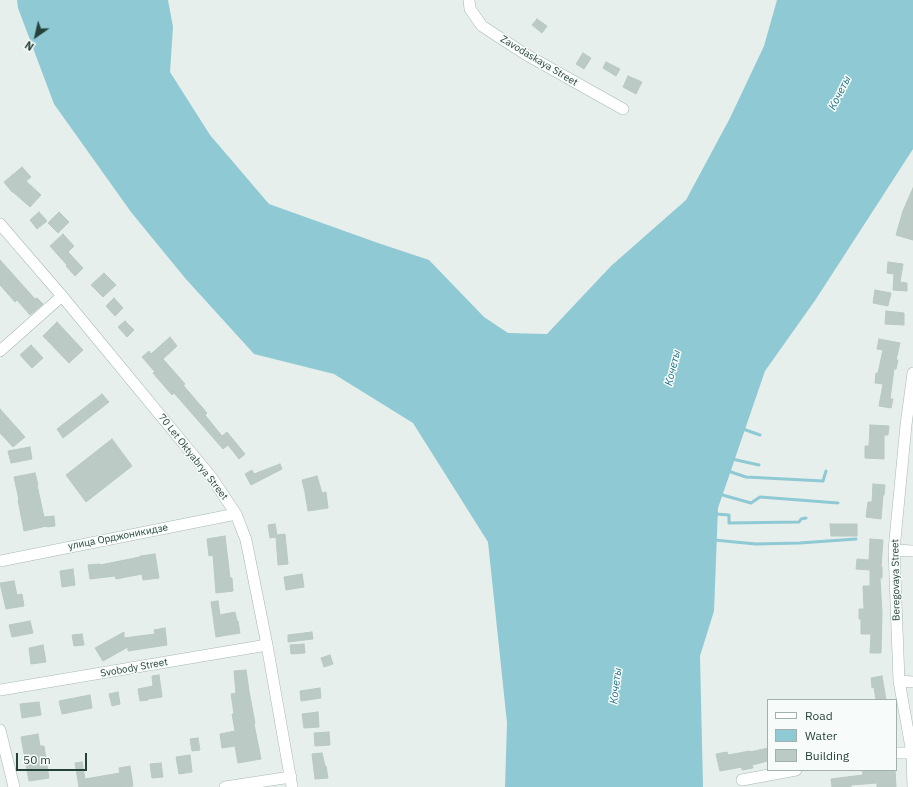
<!DOCTYPE html>
<html>
<head>
<meta charset="utf-8">
<style>
	body { margin:0 }
	#map { position:relative; width:913px; height:787px; overflow:hidden; background:#e6efeb; font-family:"IBM Plex Sans",sans-serif }
	canvas { display:block }
	.legend { position:absolute; left:767px; top:699px; width:130px; height:72px; box-sizing:border-box; background:#f7fbf9; border:1px solid #a3b1ad; margin:0; padding:5px 7px; list-style:none; font-size:12px; color:#24423a }
	.legend li { display:flex; align-items:center; gap:8px; height:20px }
	.legend b { width:20px; border:1px solid #a3b1ad }
	.north { position:absolute; left:16px; top:16px; width:40px; height:40px; -webkit-text-stroke:3px #f7fbf9; paint-order:stroke; rotate:214deg; font-size:11px; font-weight:700; line-height:16px; text-align:center; color:#24423a }
	.north::after { content:''; display:block; margin:auto; width:14px; height:18px; background:#24423a; clip-path:polygon(50% 0,100% 100%,50% 72%,0 100%) }
	.scale { position:absolute; left:16px; top:753px; width:71px; height:18px; box-sizing:border-box; border:2px solid #24423a; border-top:0; padding-left:5px; font-size:12px; line-height:14px; white-space:nowrap; color:#24423a; -webkit-text-stroke:3px #f7fbf9; paint-order:stroke }
</style>
</head>
<body>
<div id="map">
<canvas width="913" height="787"></canvas>
<ul class="legend">
<li><b style="height:5px;background:#fff"></b>Road</li>
<li><b style="height:11px;background:#8ec9d4"></b>Water</li>
<li><b style="height:11px;background:#bbcac4"></b>Building</li>
</ul>
<div class="north">N</div>
<div class="scale">50 m</div>
</div>
<script>
const c = document.querySelector('canvas').getContext('2d');
c.lineJoin = 'round';
function fill(path, color) { c.fillStyle = color; c.fill(path, 'evenodd'); }
const toPath = rows => new Path2D(rows.map(r => 'M' + r).join(''));
function trace(path, color, width, dash) { c.strokeStyle = color; c.lineWidth = width; c.lineCap = dash ? 'butt' : 'round'; c.setLineDash(dash || []); c.stroke(path); }
function write(font, color, halo, rows, align = 'center') {
  c.font = font + ' "IBM Plex Sans",sans-serif'; c.lineWidth = 3; c.setLineDash([]); c.textBaseline = 'middle'; c.strokeStyle = halo; c.fillStyle = color; for (const [text, x, y, turn = 0] of rows) {
    c.save(); c.translate(x, y); c.rotate((+turn || 0) * Math.PI / 180); c.textAlign = isNaN(turn) ? turn : align; if (halo) c.strokeText(text, 0, 0); c.fillText(text, 0, 0); c.restore();
  }
}
fill(toPath([
	[17,0,168,0,173,27,170,72,210,135,269,204,378,243,429,260,484,317,508,333,547,334,611,266,686,200,730,118,764,46,777,0,913,0,913,149,816,299,765,371,718,508,714,611,700,656,703,787,505,787,507,723,488,542,413,423,334,374,254,354,185,278,131,212,54,104,18,8]
]), '#8ec9d4');
trace(toPath([
	[743,429,760,435],
	[732,459,759,465],
	[728,471,746,477,823,481,826,471],
	[719,494,751,503,760,497,838,503],
	[715,514,729,515,729,523,799,522,801,519,806,518],
	[714,540,756,544,800,543,856,539]
]), '#8ec9d4', 3);
const building = toPath([
	[537,19,547,26,542,33,532,25,537,19],
	[583,53,591,58,584,69,576,64,583,53],
	[606,62,620,69,616,76,603,68,606,62],
	[628,76,642,82,636,94,623,87,628,76],
	[22,167,31,177,26,181,41,195,30,207,13,192,12,192,4,182,22,167],
	[913,188,913,240,896,235,903,211,913,188],
	[39,212,47,221,37,229,30,220,39,212],
	[59,212,69,222,58,233,48,223,59,212],
	[63,234,74,246,68,252,83,268,75,276,66,266,67,265,50,246,63,234],
	[0,260,35,299,37,298,43,304,30,315,17,300,15,302,0,285,0,260],
	[888,262,903,264,900,282,907,283,907,291,893,290,894,274,887,273,888,262],
	[104,273,116,285,103,297,91,285,104,273],
	[875,290,891,293,888,306,873,303,875,290],
	[114,298,123,308,115,316,106,306,114,298],
	[886,311,904,313,904,325,885,324,886,311],
	[125,321,134,330,127,337,118,327,125,321],
	[57,322,83,350,69,363,43,336,57,322],
	[170,337,177,346,163,359,185,384,183,385,207,413,205,415,222,436,227,432,245,454,239,459,228,445,223,449,174,393,172,395,153,373,155,372,142,357,149,351,151,354,170,337],
	[879,339,900,343,896,360,898,360,896,369,894,369,890,399,893,399,891,408,879,406,883,384,875,383,876,373,878,373,883,350,877,349,879,339],
	[31,345,43,358,32,368,20,355,31,345],
	[102,394,109,402,63,438,57,429,102,394],
	[0,409,25,437,13,447,0,433,0,409],
	[870,425,889,426,888,435,884,435,884,459,865,458,865,446,869,446,870,425],
	[112,439,132,466,86,502,66,475,112,439],
	[30,447,32,459,11,463,8,451,30,447],
	[280,464,282,469,251,485,245,474,252,470,254,474,280,464],
	[35,473,38,485,37,485,44,517,54,516,55,526,47,527,47,526,24,531,18,500,19,500,14,477,35,473],
	[317,476,322,493,326,492,328,508,308,511,305,492,302,480,317,476],
	[873,484,885,485,884,495,883,495,881,519,866,517,868,502,872,502,873,484],
	[275,524,277,535,285,534,288,564,278,565,276,537,270,538,268,525,275,524],
	[830,524,857,524,857,536,831,536,830,524],
	[225,536,230,578,232,578,233,591,216,593,213,555,209,556,207,539,225,536],
	[870,539,883,540,881,567,882,567,882,578,880,578,882,613,881,653,870,653,871,634,861,634,861,619,859,619,859,609,864,609,863,586,870,586,870,570,856,569,857,559,869,560,870,539],
	[155,554,159,578,143,580,142,574,116,579,115,576,90,579,88,565,100,564,100,565,140,557,140,556,155,554],
	[73,569,75,585,62,587,60,571,73,569],
	[302,574,304,587,286,590,284,577,302,574],
	[14,581,17,595,22,594,24,606,6,609,0,583,14,581],
	[218,601,220,615,235,612,237,621,238,621,240,633,216,637,211,602,218,601],
	[30,621,33,633,12,637,9,625,30,621],
	[165,628,167,645,128,651,128,647,103,661,95,648,124,632,124,638,155,634,154,630,165,628],
	[312,632,313,639,288,642,288,635,312,632],
	[82,634,84,645,74,646,72,635,82,634],
	[304,644,305,653,291,654,290,645,304,644],
	[43,645,46,662,31,664,29,648,43,645],
	[330,655,333,664,324,667,321,658,330,655],
	[246,670,249,691,255,723,254,724,261,759,238,763,235,746,222,748,220,734,235,731,232,714,234,714,231,694,236,693,234,671,246,670],
	[159,675,162,697,148,699,148,700,140,701,138,689,153,686,152,676,159,675],
	[882,676,886,700,876,700,874,687,872,688,871,678,882,676],
	[320,688,321,698,301,701,300,691,320,688],
	[118,692,120,704,112,706,109,694,118,692],
	[90,695,92,708,62,714,59,701,90,695],
	[39,702,41,715,22,718,20,704,39,702],
	[318,712,319,727,304,728,302,714,318,712],
	[329,732,330,745,315,746,314,733,329,732],
	[38,734,40,746,44,746,49,778,29,781,21,737,38,734],
	[198,738,200,750,192,751,190,739,198,738],
	[768,748,768,761,752,765,753,768,742,770,742,767,720,771,716,754,727,752,728,755,750,751,750,752,768,748],
	[322,753,325,766,326,766,328,778,315,779,312,754,322,753],
	[190,755,192,772,179,774,176,757,190,755],
	[82,762,85,779,120,773,119,768,130,766,133,786,124,787,79,787,75,763,82,762],
	[161,763,163,777,152,778,150,764,161,763],
	[862,770,895,770,896,787,877,787,877,783,851,785,851,787,832,787,831,779,863,775,862,770]
]);
fill(building, '#bbcac4');
trace(building, '#b8c9c2', 1);
const minor = toPath([
	[469,0,470,9,482,26,525,54,623,109],
	[0,224,62,296,212,478,236,514,246,540,267,645,292,787],
	[0,351,62,296],
	[894,550,913,551],
	[0,561,236,514],
	[899,681,913,682],
	[0,690,267,645],
	[0,730,14,787],
	[896,753,912,753],
	[742,780,796,770],
	[225,787,291,777],
	[913,787,912,753,899,681,894,550,906,425,913,373]
]);
trace(minor, '#a8b8b2', 12);
trace(minor, '#fff', 11);
write('10px', '#24423a', '#f7fbf9', [
	["Zavodaskaya Street",539,61,31],
	["70 Let Oktyabrya Street",193,457,52],
	["улица Орджоникидзе",118,537,-11],
	["Beregovaya Street",896,580,-91],
	["Svobody Street",134,668,-10]
]);
write('italic 11px', '#1c6f80', '#f7fbf9', [
	["Кочеты",840,93,-63],
	["Кочеты",673,368,-76],
	["Кочеты",616,686,-83]
]);
</script>
</body>
</html>
